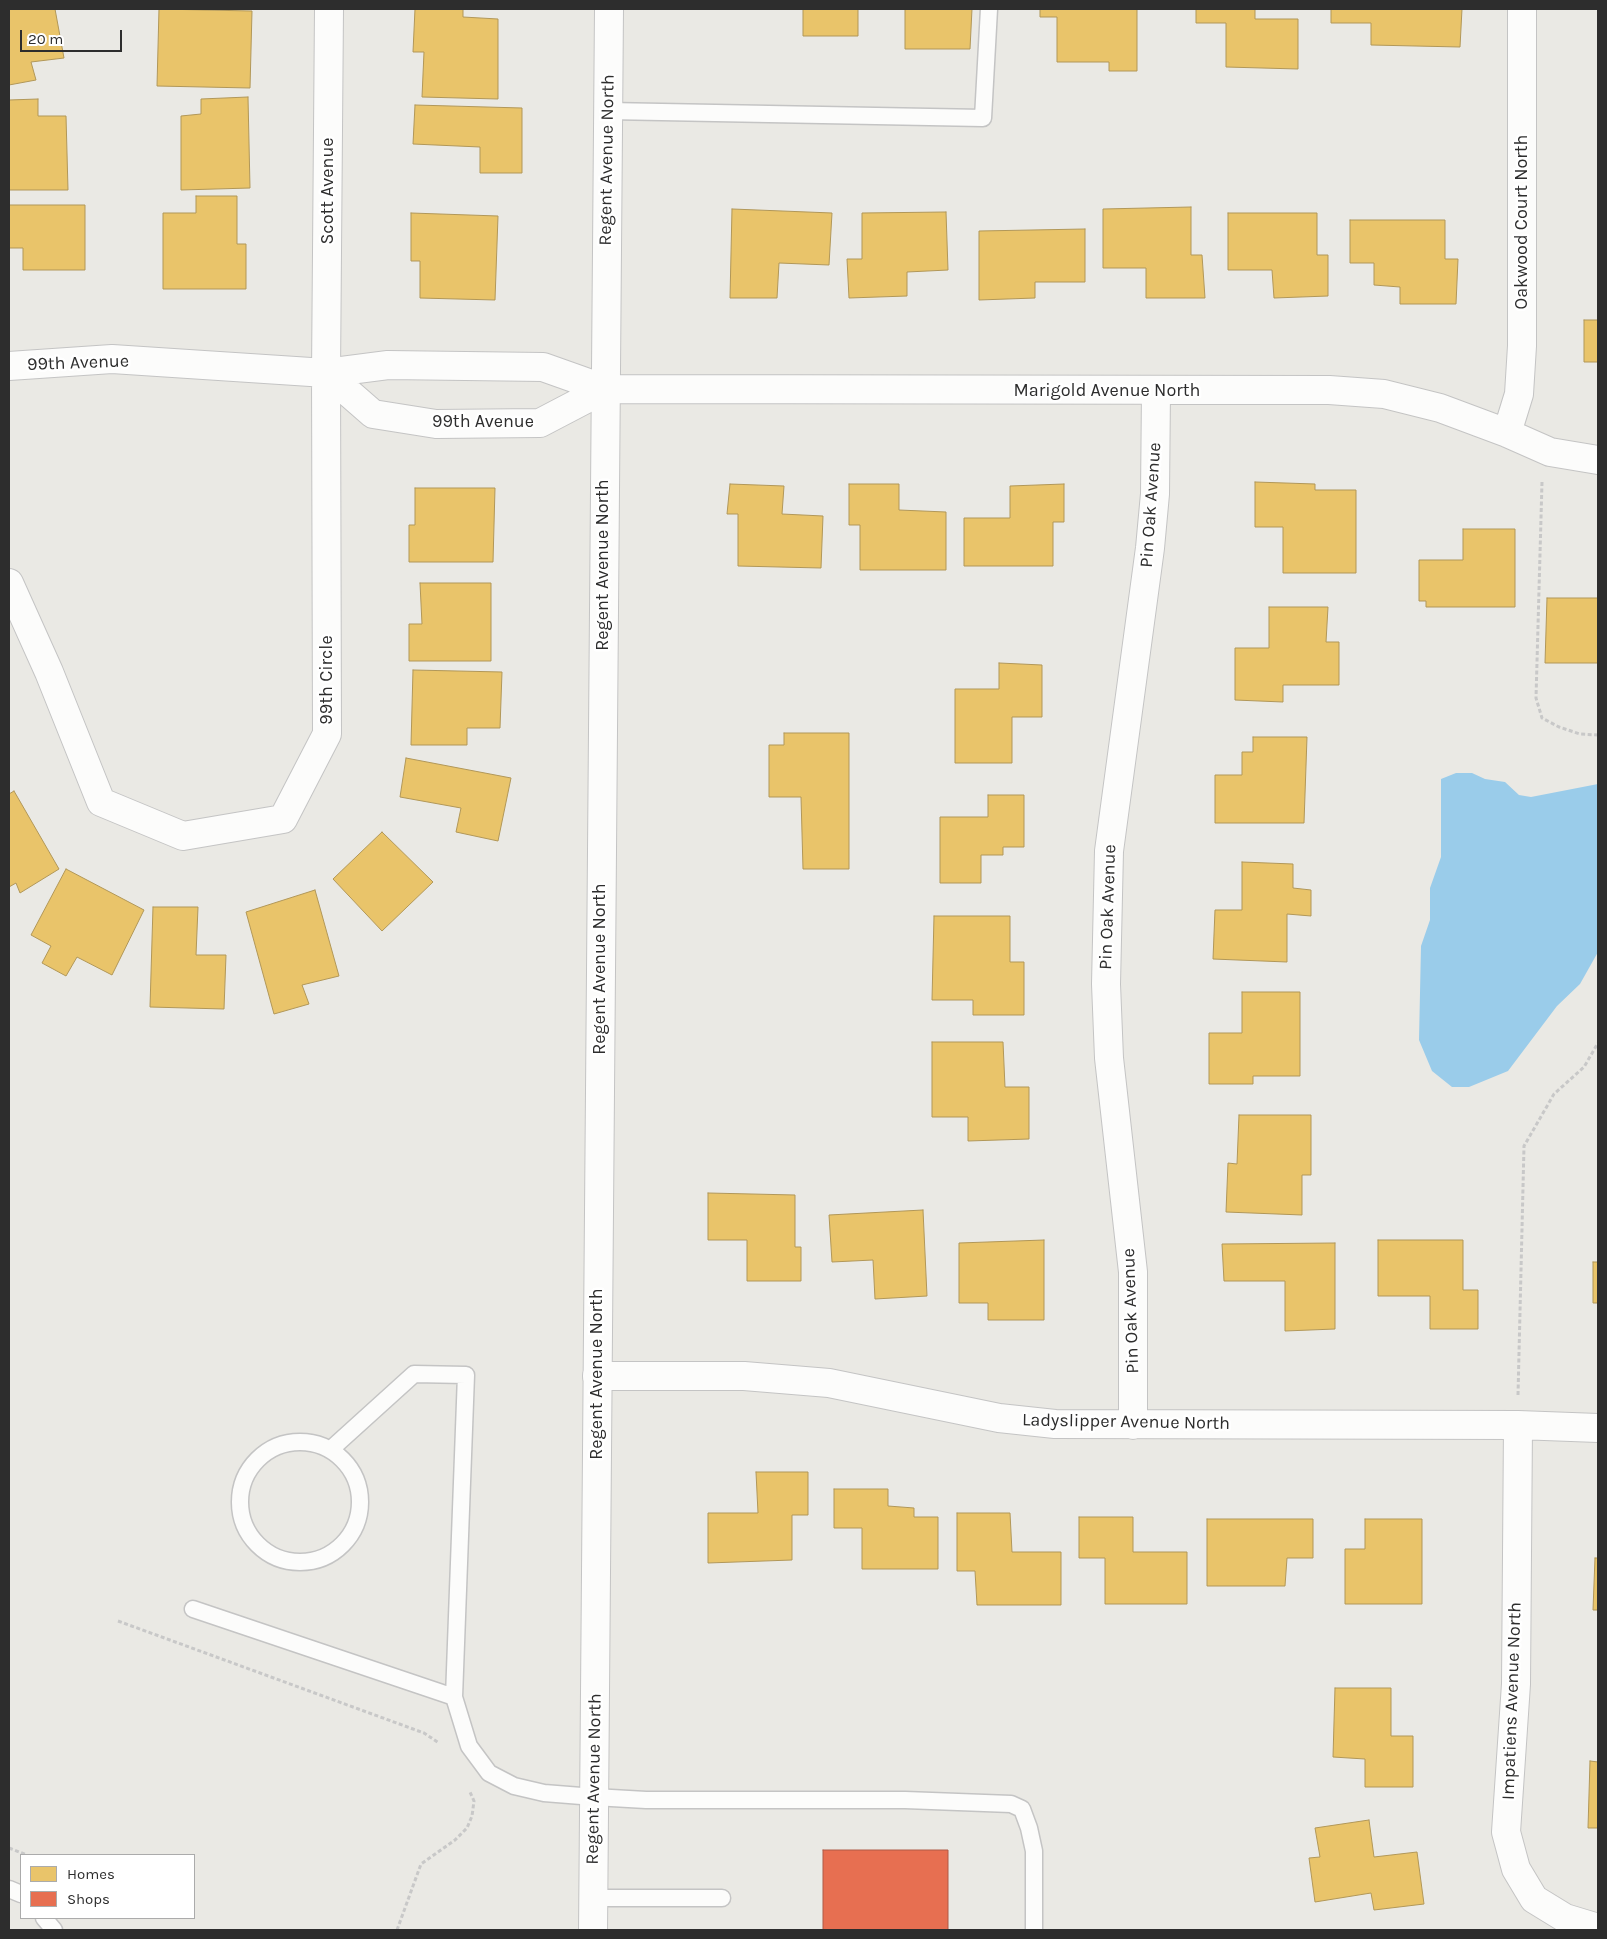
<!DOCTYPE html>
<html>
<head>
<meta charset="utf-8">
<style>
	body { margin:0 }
	#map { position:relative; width:1607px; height:1939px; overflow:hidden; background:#eae9e4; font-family:Karla,sans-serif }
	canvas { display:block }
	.frame { position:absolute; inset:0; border:10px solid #2d2d2d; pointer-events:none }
	.legend { position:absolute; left:20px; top:1854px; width:175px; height:65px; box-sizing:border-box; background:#fff; border:1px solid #ababab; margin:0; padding:6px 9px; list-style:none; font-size:15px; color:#2d2d2d }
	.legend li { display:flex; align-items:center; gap:10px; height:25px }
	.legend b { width:25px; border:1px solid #ababab }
	.scale { position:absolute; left:20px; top:30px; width:102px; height:22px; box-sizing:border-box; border:2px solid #2d2d2d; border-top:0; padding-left:6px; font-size:15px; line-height:18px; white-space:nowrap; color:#2d2d2d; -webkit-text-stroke:4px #fff; paint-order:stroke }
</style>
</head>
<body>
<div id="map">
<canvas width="1607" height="1939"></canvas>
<div class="frame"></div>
<ul class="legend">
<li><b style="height:14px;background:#e9c46a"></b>Homes</li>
<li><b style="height:14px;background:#e76f51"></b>Shops</li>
</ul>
<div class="scale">20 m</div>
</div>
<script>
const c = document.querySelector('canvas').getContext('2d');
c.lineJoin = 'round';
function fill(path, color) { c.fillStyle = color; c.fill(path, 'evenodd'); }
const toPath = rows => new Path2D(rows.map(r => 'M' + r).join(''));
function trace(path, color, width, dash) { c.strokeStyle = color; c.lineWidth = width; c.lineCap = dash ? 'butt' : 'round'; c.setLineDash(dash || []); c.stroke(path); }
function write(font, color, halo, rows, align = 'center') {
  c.font = font + ' Karla,sans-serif'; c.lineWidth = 5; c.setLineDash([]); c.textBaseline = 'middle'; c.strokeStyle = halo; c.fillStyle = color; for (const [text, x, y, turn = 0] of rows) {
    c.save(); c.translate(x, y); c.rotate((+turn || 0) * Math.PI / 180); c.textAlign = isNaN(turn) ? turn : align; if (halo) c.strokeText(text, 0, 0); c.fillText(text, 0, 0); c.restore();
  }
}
fill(toPath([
	[1456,773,1472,773,1485,779,1505,782,1519,795,1531,797,1598,784,1598,952,1580,984,1557,1006,1508,1071,1469,1087,1452,1087,1432,1071,1419,1040,1421,946,1430,920,1430,888,1441,857,1441,779]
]), '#9accea');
const homes = toPath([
	[9,9,55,9,64,58,31,62,36,80,9,85,9,9],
	[159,9,252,11,250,88,157,86,159,9],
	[415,9,463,9,463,17,498,19,498,99,422,97,424,52,413,52,415,9],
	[803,9,858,9,858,36,803,36,803,9],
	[905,9,972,9,970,49,905,49,905,9],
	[1040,9,1137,9,1137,71,1109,71,1109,62,1057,62,1057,17,1040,17,1040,9],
	[1196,9,1255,9,1255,19,1298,19,1298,69,1226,67,1226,23,1196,23,1196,9],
	[1331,9,1462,9,1460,47,1371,45,1371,23,1331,23,1331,9],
	[248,97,250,188,181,190,181,116,201,114,201,99,248,97],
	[38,99,38,116,66,116,68,190,9,190,9,100,38,99],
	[415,105,522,108,522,173,480,173,480,147,413,144,415,105],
	[196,196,237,196,237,244,246,244,246,289,163,289,163,213,196,213,196,196],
	[9,205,85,205,85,270,23,270,23,248,9,248,9,205],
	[1191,207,1191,255,1202,255,1205,298,1146,298,1146,268,1103,268,1103,209,1191,207],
	[732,209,832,213,829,265,779,263,777,298,730,298,732,209],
	[946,212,948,270,907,272,907,296,849,298,847,259,862,259,862,213,946,212],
	[411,213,498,216,495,300,420,298,420,261,411,261,411,213],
	[1228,213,1317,213,1317,255,1328,255,1328,296,1274,298,1272,270,1228,270,1228,213],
	[1350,220,1445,220,1445,259,1458,259,1456,304,1400,304,1400,287,1374,285,1374,263,1350,263,1350,220],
	[1085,229,1085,282,1035,282,1035,298,979,300,979,231,1085,229],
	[1584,320,1598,320,1598,362,1584,362,1584,320],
	[1255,482,1315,484,1315,490,1356,490,1356,573,1283,573,1283,527,1255,527,1255,482],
	[730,484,784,486,782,514,823,516,821,568,738,566,738,514,727,514,730,484],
	[849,484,899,484,899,510,946,512,946,570,860,570,860,525,849,525,849,484],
	[1064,484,1064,522,1053,522,1053,566,964,566,964,518,1010,518,1010,486,1064,484],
	[415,488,495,488,493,562,409,562,409,525,415,525,415,488],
	[1463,529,1515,529,1515,607,1426,607,1426,601,1419,601,1419,560,1463,560,1463,529],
	[420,583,491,583,491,661,409,661,409,624,422,624,420,583],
	[1547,598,1598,598,1598,663,1545,663,1547,598],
	[1269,607,1328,607,1326,642,1339,642,1339,685,1283,685,1283,702,1235,700,1235,648,1269,648,1269,607],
	[999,663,1042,665,1042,717,1012,717,1012,763,955,763,955,689,999,689,999,663],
	[413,670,502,672,500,728,467,728,467,745,411,745,413,670],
	[784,733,849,733,849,869,803,869,801,797,769,797,769,745,784,745,784,733],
	[1253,737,1307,737,1304,823,1215,823,1215,775,1242,775,1242,752,1253,752,1253,737],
	[406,758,511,778,498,841,456,832,461,808,400,797,406,758],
	[14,791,59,869,20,893,16,883,9,887,9,794,14,791],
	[988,795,1024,795,1024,847,1003,847,1003,855,981,855,981,883,940,883,940,817,988,817,988,795],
	[382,832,433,882,382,931,333,879,382,832],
	[1242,862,1293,864,1293,888,1311,890,1311,916,1287,914,1287,962,1213,959,1215,910,1242,910,1242,862],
	[66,869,144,910,112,975,77,957,66,976,42,963,51,946,31,935,66,869],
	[315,890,339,976,302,985,309,1004,274,1014,246,912,315,890],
	[153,907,198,907,196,955,226,955,224,1009,150,1007,153,907],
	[934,916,1010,916,1010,962,1024,962,1024,1015,973,1015,973,1000,932,1000,934,916],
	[1242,992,1300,992,1300,1076,1253,1076,1253,1084,1209,1084,1209,1033,1242,1033,1242,992],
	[932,1042,1003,1042,1005,1087,1029,1087,1029,1139,968,1141,968,1117,932,1117,932,1042],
	[1239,1115,1311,1115,1311,1175,1302,1175,1302,1215,1226,1212,1228,1163,1237,1164,1239,1115],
	[708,1193,795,1195,795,1247,801,1247,801,1281,747,1281,747,1240,708,1240,708,1193],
	[923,1210,927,1296,875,1299,873,1260,832,1262,829,1215,923,1210],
	[1044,1240,1044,1320,988,1320,988,1303,959,1303,959,1243,1044,1240],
	[1378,1240,1463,1240,1463,1290,1478,1290,1478,1329,1430,1329,1430,1296,1378,1296,1378,1240],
	[1335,1243,1335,1329,1285,1331,1285,1281,1224,1281,1222,1244,1335,1243],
	[1593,1262,1598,1262,1598,1303,1593,1303,1593,1262],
	[756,1472,808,1472,808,1515,792,1515,792,1560,708,1563,708,1513,758,1513,756,1472],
	[834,1489,888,1489,888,1506,914,1508,914,1517,938,1517,938,1569,862,1569,862,1528,834,1528,834,1489],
	[957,1513,1010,1513,1012,1552,1061,1552,1061,1605,977,1605,975,1571,957,1571,957,1513],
	[1079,1517,1133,1517,1133,1552,1187,1552,1187,1604,1105,1604,1105,1558,1079,1558,1079,1517],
	[1207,1519,1313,1519,1313,1558,1287,1558,1285,1586,1207,1586,1207,1519],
	[1365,1519,1422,1519,1422,1604,1345,1604,1345,1549,1365,1549,1365,1519],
	[1595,1558,1598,1558,1598,1610,1593,1610,1595,1558],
	[1335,1688,1391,1688,1391,1736,1413,1736,1413,1787,1365,1787,1365,1759,1333,1757,1335,1688],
	[1590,1761,1598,1762,1598,1828,1588,1828,1590,1761],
	[1369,1820,1374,1857,1417,1852,1424,1904,1374,1910,1371,1893,1315,1902,1309,1858,1320,1857,1315,1828,1369,1820]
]);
fill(homes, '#e9c46a');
trace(homes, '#b19758', 1);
const shops = toPath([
	[823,1850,948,1850,948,1930,823,1930,823,1850]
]);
fill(shops, '#e76f51');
trace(shops, '#af5b46', 1);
const lane = toPath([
	[608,111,983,118,989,9],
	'240 1502a60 60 0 1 1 120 0a60 60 0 1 1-120 0Z',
	[330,1450,414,1374,466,1375,454,1697,469,1746,489,1773,514,1786,544,1793,594,1797,646,1800,905,1800,1011,1804,1022,1809,1029,1828,1034,1851,1034,1930],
	[193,1609,454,1697],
	[9,1889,21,1894],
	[593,1898,722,1898],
	[44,1918,54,1930]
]);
const street = toPath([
	[9,366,112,359,326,373,388,365,543,367,605,389,1329,390,1384,394,1440,408,1507,433,1550,452,1598,460],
	[326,373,373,414,436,424,540,423,605,389],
	[1507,433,1519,394,1522,346,1522,9],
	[9,583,49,672,101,802,183,836,283,819,327,734,326,373,329,9],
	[597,1376,744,1376,829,1383,999,1418,1055,1424,1518,1425,1598,1428],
	[1133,1425,1133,1272,1109,1058,1106,984,1109,851,1150,548,1155,494,1156,391],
	[1518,1425,1516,1684,1506,1832,1516,1869,1534,1899,1565,1918,1598,1928]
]);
const secondary = toPath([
	[593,1930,609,9]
]);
trace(lane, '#c4c4c4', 19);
trace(street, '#c4c4c4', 30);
trace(secondary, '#c4c4c4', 30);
trace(toPath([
	[1542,482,1536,698,1542,718,1559,727,1580,734,1598,735],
	[1518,1395,1524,1146,1554,1094,1584,1067,1598,1043],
	[118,1621,424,1733,439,1743],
	[9,1848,27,1855],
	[397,1930,421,1864,455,1840,467,1828,472,1816,474,1801,470,1792]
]), '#c8c8c8', 3, [4, 2.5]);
trace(lane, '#fcfcfb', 16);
trace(street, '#fcfcfb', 28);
trace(secondary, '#fcfcfb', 28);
write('18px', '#2d2d2d', '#fff', [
	["Regent Avenue North",607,160,-89],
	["Scott Avenue",328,191,-90],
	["Oakwood Court North",1522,222,-90],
	["99th Avenue",78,363,-2],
	["Marigold Avenue North",1107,391],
	["99th Avenue",483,422],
	["Pin Oak Avenue",1151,505,-86],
	["Regent Avenue North",603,565,-90],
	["99th Circle",327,680,-90],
	["Pin Oak Avenue",1108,907,-88],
	["Regent Avenue North",600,969,-90],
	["Pin Oak Avenue",1131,1311,-92],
	["Regent Avenue North",597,1374,-90],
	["Ladyslipper Avenue North",1126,1422,1],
	["Impatiens Avenue North",1512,1701,-88],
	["Regent Avenue North",594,1779,-89]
]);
</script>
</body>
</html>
